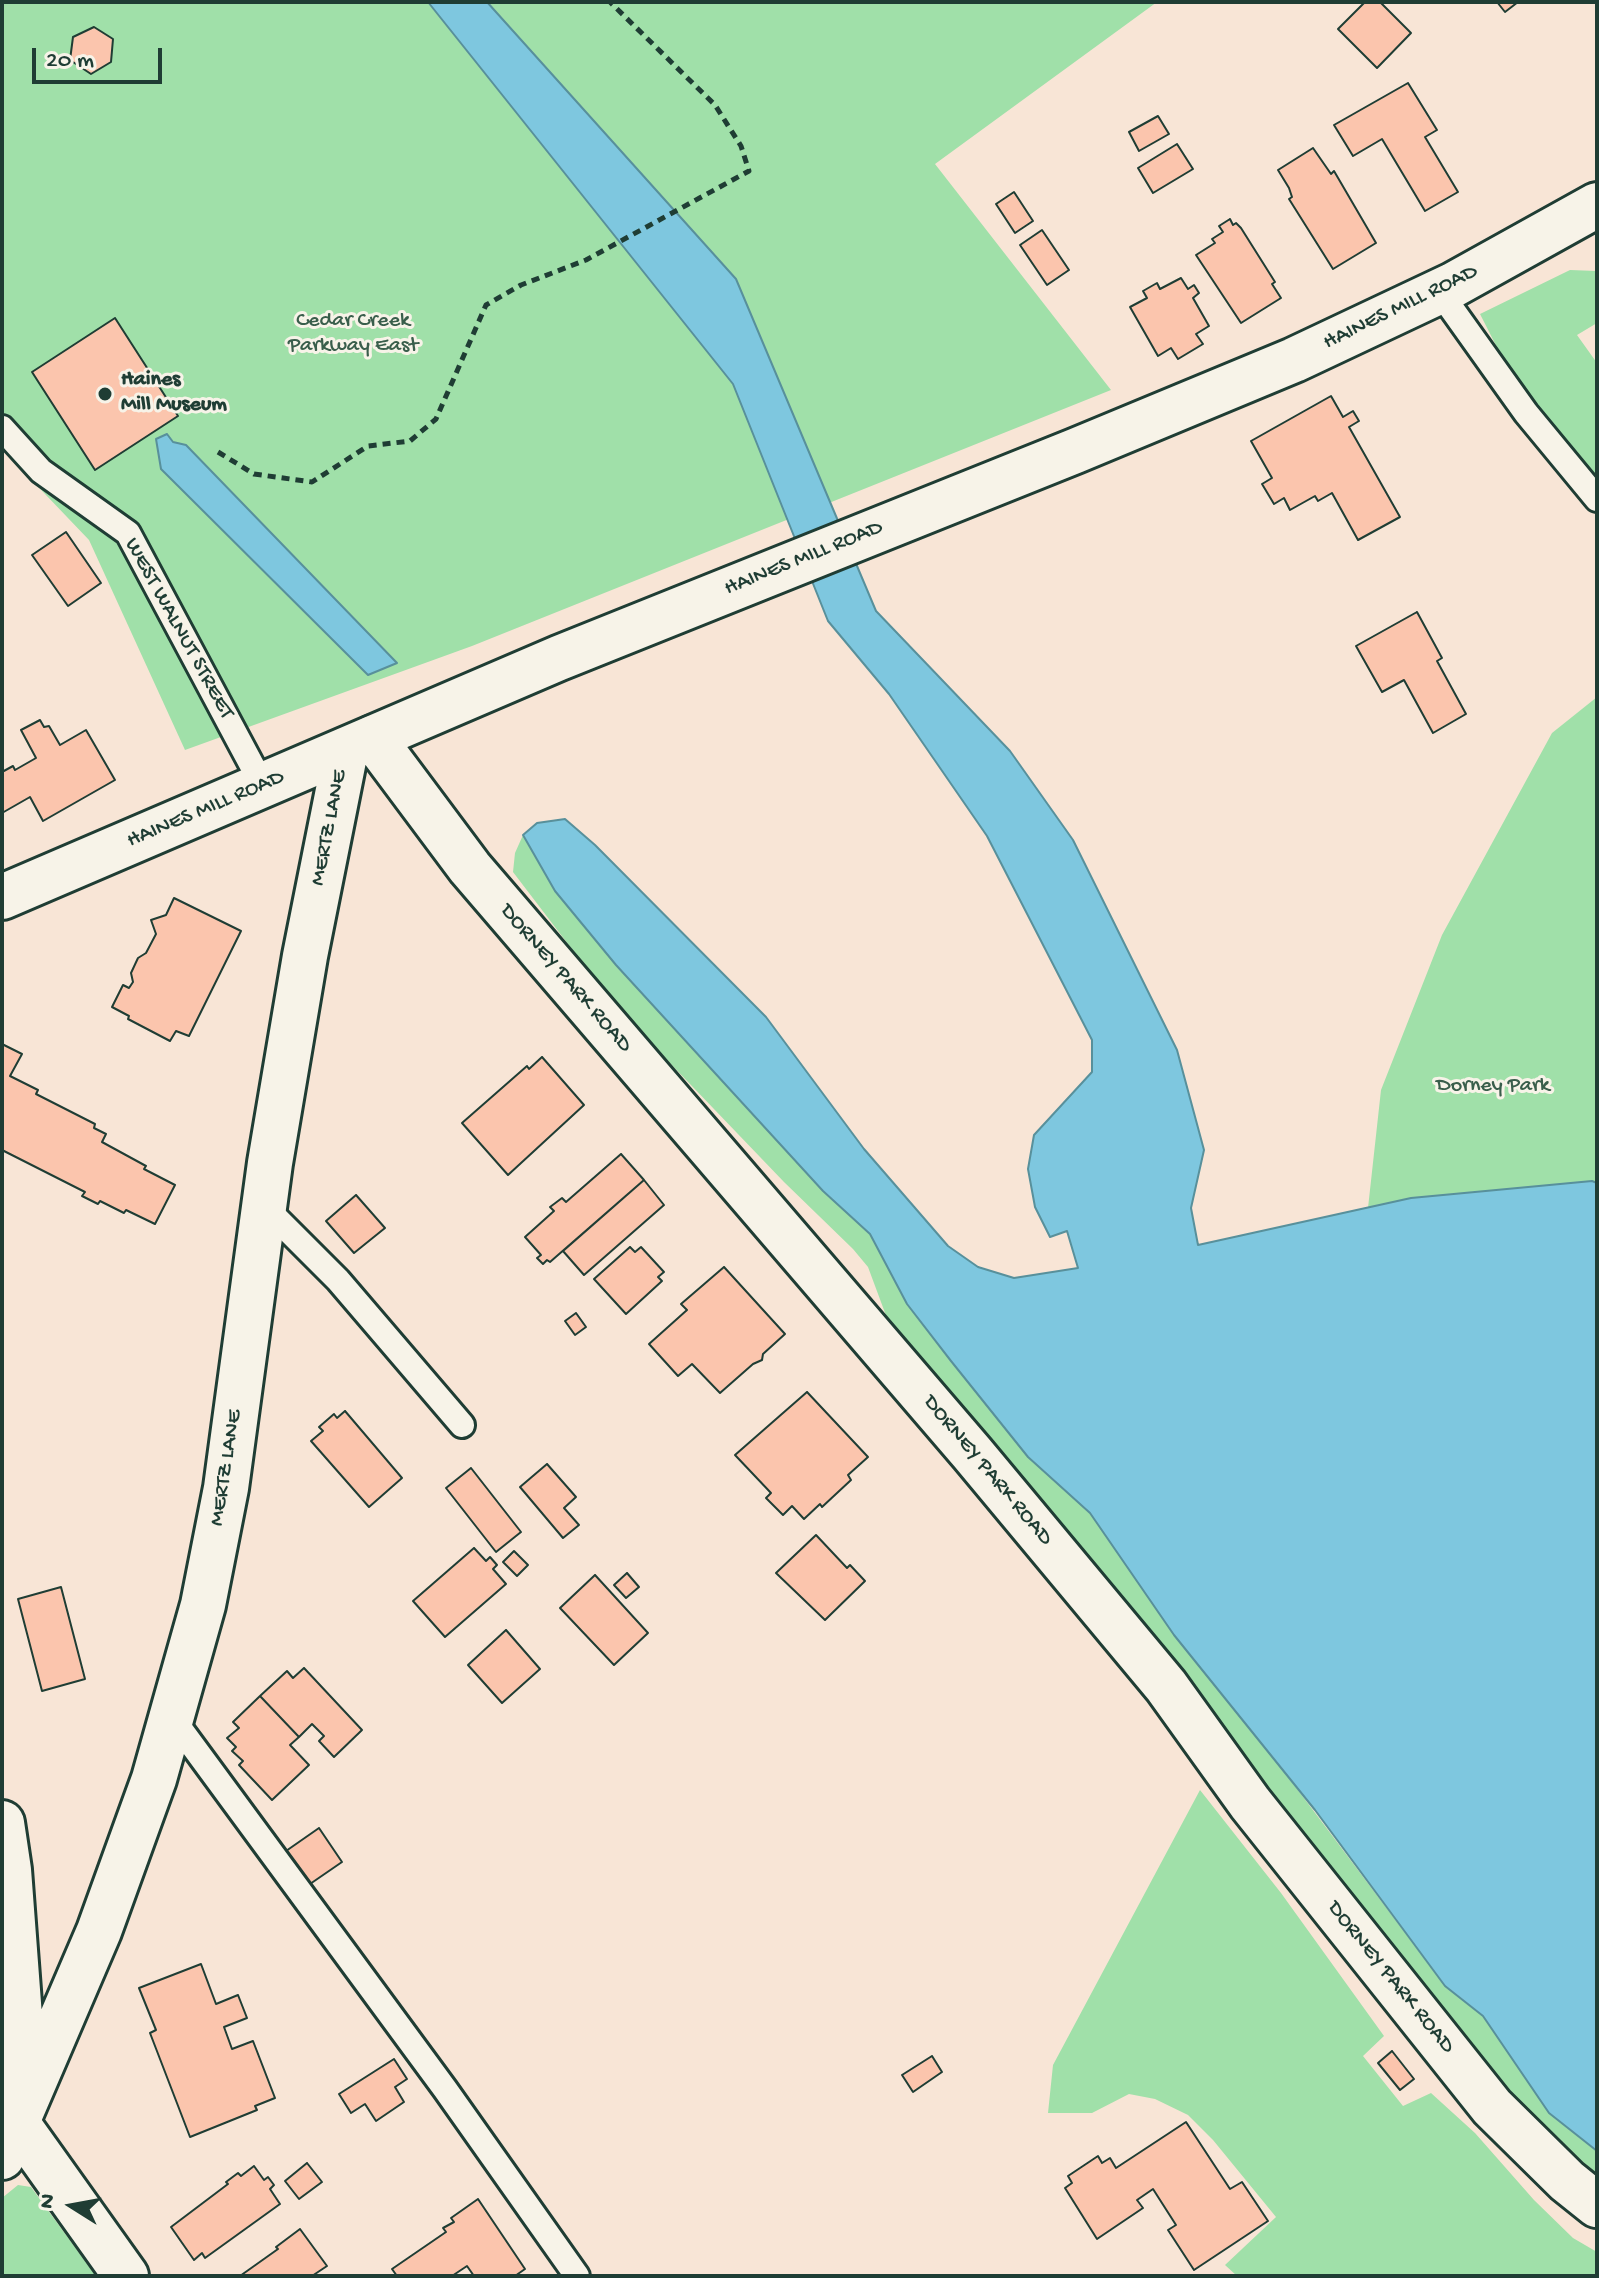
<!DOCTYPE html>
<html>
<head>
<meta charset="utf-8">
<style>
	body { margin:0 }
	#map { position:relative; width:1599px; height:2278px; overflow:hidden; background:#f8e5d6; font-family:"Gochi Hand",sans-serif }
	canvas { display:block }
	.frame { position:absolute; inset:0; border:4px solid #1f3d34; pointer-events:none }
	.north { position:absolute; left:32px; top:2166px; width:80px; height:80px; -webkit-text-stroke:6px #f7f3e8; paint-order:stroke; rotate:281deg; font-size:22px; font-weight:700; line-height:32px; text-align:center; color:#1f3d34 }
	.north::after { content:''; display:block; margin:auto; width:28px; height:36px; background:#1f3d34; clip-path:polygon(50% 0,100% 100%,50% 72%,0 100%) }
	.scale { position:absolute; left:32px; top:48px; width:130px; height:36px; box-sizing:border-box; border:4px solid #1f3d34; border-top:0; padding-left:10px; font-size:24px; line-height:28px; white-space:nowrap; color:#1f3d34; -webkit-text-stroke:6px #f7f3e8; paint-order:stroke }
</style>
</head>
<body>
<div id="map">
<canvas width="1599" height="2278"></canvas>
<div class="frame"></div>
<div class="north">N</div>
<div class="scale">20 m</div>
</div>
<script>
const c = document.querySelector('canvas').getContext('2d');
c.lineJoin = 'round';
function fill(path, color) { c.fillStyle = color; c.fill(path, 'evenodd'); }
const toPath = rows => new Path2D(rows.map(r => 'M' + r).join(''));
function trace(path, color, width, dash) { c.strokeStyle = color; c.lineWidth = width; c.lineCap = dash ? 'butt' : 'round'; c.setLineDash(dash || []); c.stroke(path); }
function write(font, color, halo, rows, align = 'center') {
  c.font = font + ' "Gochi Hand",sans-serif'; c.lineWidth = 6; c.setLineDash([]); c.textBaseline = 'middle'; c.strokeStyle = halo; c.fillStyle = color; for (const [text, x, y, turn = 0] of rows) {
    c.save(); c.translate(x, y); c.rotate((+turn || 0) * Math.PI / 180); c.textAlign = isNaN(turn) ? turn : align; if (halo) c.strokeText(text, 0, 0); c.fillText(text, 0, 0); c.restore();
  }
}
fill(toPath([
	[2,2,1157,2,935,164,1111,390,472,646,185,750,89,540,2,449],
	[1570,270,1597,271,1597,323,1577,335,1597,363,1597,495,1513,379,1480,314],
	[1597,697,1597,1183,1592,1181,1411,1198,1368,1208,1381,1090,1442,935,1552,733],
	[523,835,555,891,730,1090,823,1191,870,1234,907,1304,951,1361,1028,1457,1090,1513,1445,1986,1597,1705,1597,2178,1541,2136,894,1337,868,1267,853,1249,784,1182,666,1059,600,986,513,872,515,853],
	[1200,1790,1281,1893,1384,2036,1363,2056,1403,2106,1431,2093,1475,2133,1534,2200,1573,2238,1597,2252,1597,2276,1237,2276,1225,2265,1276,2217,1213,2140,1188,2115,1155,2099,1129,2094,1092,2113,1048,2113,1053,2065],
	[18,2185,31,2187,96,2276,2,2276,2,2198]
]), '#a0e0a9');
const water = toPath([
	[428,2,487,2,736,279,876,611,1010,751,1073,840,1177,1050,1204,1150,1191,1208,1198,1245,1411,1198,1592,1181,1597,1183,1597,2151,1549,2113,1483,2016,1445,1986,1315,1810,1174,1635,1090,1513,1028,1457,951,1361,907,1304,870,1234,823,1191,616,965,555,891,523,835,537,823,565,819,595,845,766,1017,864,1149,948,1246,978,1267,1014,1278,1078,1268,1067,1231,1050,1237,1035,1207,1028,1169,1034,1135,1092,1072,1092,1040,987,836,889,694,828,621,733,384,428,2],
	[167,434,173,442,186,445,397,663,368,675,161,469,156,439,167,434]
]);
fill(water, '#7ec7df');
trace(water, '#58909b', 2);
const building = toPath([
	[1365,2,1380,2,1411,33,1377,68,1338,29,1365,2],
	[1497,2,1518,2,1505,12,1497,2],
	[94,27,113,39,111,62,91,74,70,60,73,37,94,27],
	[1408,83,1437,130,1425,137,1458,192,1425,211,1382,139,1353,156,1334,125,1408,83],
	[1158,116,1169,134,1139,151,1129,132,1158,116],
	[1177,144,1193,169,1153,193,1138,168,1177,144],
	[1313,148,1331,174,1334,171,1376,243,1333,269,1289,199,1292,197,1289,188,1278,170,1313,148],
	[1014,192,1033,221,1015,233,996,204,1014,192],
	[1230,219,1233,225,1236,223,1241,228,1275,282,1272,284,1281,298,1241,323,1196,255,1215,243,1212,239,1223,232,1219,226,1230,219],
	[1042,230,1069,270,1047,285,1020,245,1042,230],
	[1181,278,1188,289,1194,285,1199,293,1193,298,1209,326,1196,334,1203,344,1178,359,1171,348,1158,356,1130,307,1147,298,1143,291,1157,283,1160,289,1181,278],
	[115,318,178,416,95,470,32,372,115,318],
	[1331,396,1343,417,1353,411,1359,421,1349,427,1400,517,1358,540,1332,493,1318,501,1315,496,1290,510,1284,498,1274,504,1262,484,1272,478,1251,441,1331,396],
	[66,532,101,583,68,606,32,555,66,532],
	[1417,612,1442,658,1437,661,1466,714,1433,733,1404,680,1382,692,1356,646,1417,612],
	[40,720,44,727,49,726,60,745,86,730,115,780,43,821,30,797,2,813,2,772,13,766,15,770,36,758,21,730,40,720],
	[174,898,241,931,189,1036,176,1031,170,1041,128,1019,129,1016,112,1007,123,985,129,988,133,982,131,973,138,958,146,953,156,934,151,920,166,915,174,898],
	[2,1044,22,1054,10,1076,38,1090,36,1094,95,1124,94,1128,106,1134,102,1142,146,1166,144,1169,175,1185,155,1224,126,1210,124,1213,100,1201,98,1204,82,1196,85,1192,2,1150,2,1044],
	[542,1057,584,1105,508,1175,462,1123,527,1066,529,1069,542,1057],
	[621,1154,644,1180,550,1262,547,1260,543,1264,537,1258,541,1255,525,1237,554,1211,550,1207,562,1198,566,1202,621,1154],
	[644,1180,664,1205,584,1275,563,1251,644,1180],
	[356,1195,385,1228,354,1253,326,1221,356,1195],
	[630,1247,635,1252,641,1247,664,1272,658,1277,662,1281,626,1314,594,1279,630,1247],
	[724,1267,785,1334,763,1354,762,1360,753,1364,720,1393,692,1364,678,1376,649,1344,687,1310,681,1304,724,1267],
	[576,1313,586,1327,575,1335,565,1321,576,1313],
	[807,1392,868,1457,848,1475,851,1480,822,1507,820,1504,804,1519,792,1506,783,1515,766,1498,771,1493,735,1455,807,1392],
	[345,1411,402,1478,369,1507,311,1441,323,1431,319,1427,334,1414,337,1418,345,1411],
	[547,1464,576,1497,564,1508,579,1525,563,1538,520,1487,547,1464],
	[471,1468,521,1532,496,1552,446,1488,471,1468],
	[816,1535,847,1568,850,1565,865,1581,825,1620,776,1573,816,1535],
	[474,1548,486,1561,490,1557,497,1565,493,1569,506,1584,445,1637,413,1601,474,1548],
	[514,1551,528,1565,517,1576,503,1562,514,1551],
	[627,1573,639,1587,626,1598,614,1585,627,1573],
	[595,1575,648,1633,614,1665,560,1608,595,1575],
	[61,1587,85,1679,42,1691,18,1599,61,1587],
	[506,1630,540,1669,502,1703,468,1665,506,1630],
	[304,1668,362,1730,334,1757,319,1741,324,1736,312,1724,299,1737,260,1696,287,1671,293,1678,304,1668],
	[260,1696,299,1737,290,1745,309,1765,272,1800,239,1765,243,1761,232,1751,236,1747,227,1738,239,1728,233,1722,260,1696],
	[319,1828,342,1862,310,1884,286,1851,319,1828],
	[201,1964,216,2004,238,1995,247,2018,224,2027,232,2049,253,2041,275,2098,255,2106,257,2110,190,2137,150,2033,156,2030,139,1988,201,1964],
	[1392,2051,1414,2079,1400,2090,1378,2063,1392,2051],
	[932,2056,942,2072,913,2092,902,2075,932,2056],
	[394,2059,407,2079,395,2087,404,2102,376,2121,365,2104,351,2113,339,2094,394,2059],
	[1186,2122,1230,2189,1242,2182,1268,2221,1194,2270,1168,2230,1176,2225,1153,2189,1137,2200,1143,2208,1097,2239,1065,2188,1072,2183,1068,2176,1098,2156,1102,2163,1110,2158,1116,2168,1186,2122],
	[307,2163,322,2182,299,2199,285,2181,307,2163],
	[254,2166,264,2180,268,2177,274,2185,270,2189,280,2204,205,2258,202,2253,194,2260,171,2227,228,2184,226,2182,238,2173,241,2176,254,2166],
	[478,2199,525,2269,515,2276,474,2276,467,2266,452,2276,397,2276,392,2269,446,2232,443,2228,454,2222,451,2218,478,2199],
	[300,2229,327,2266,312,2276,240,2276,278,2249,276,2247,300,2229]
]);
fill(building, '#fbc5ad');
trace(building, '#1f3d34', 2);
const lane = toPath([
	[1439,291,1526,413,1597,499],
	[2,428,41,471,128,533,263,786],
	[264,1206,338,1280,462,1425],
	[173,1719,445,2089,577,2276]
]);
const street = toPath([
	[373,738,470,868,972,1453,1166,1686,1250,1803,1492,2107,1567,2181,1597,2205],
	[2,1823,9,1870,20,2017,17,2123,126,2276],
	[2,2157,99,1931,154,1779,203,1605,226,1488,270,1163,305,956,346,750]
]);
const secondary = toPath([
	[2,897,559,658,1075,451,1294,360,1453,285,1597,205]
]);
trace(lane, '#1f3d34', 30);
trace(street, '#1f3d34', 50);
trace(secondary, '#1f3d34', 50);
trace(toPath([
	[218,452,254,474,312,482,368,446,410,441,436,419,486,305,521,285,586,260,749,171,741,146,715,105,610,2]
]), '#1f3d34', 5, [8, 6]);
trace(lane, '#f7f3e8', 24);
trace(street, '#f7f3e8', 44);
trace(secondary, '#f7f3e8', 44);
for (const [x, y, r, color] of [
	[105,394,8,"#1f3d34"]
]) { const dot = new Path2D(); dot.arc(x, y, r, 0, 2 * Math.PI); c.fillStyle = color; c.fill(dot); trace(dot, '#f7f3e8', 3); }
write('22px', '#1f3d34', '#f7f3e8', [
	["HAINES MILL ROAD",1401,308,-26],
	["HAINES MILL ROAD",804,559,-22],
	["WEST WALNUT STREET",178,629,61],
	["HAINES MILL ROAD",206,810,-23],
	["MERTZ LANE",330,828,-79],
	["DORNEY PARK ROAD",565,979,49],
	["MERTZ LANE",227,1468,-81],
	["DORNEY PARK ROAD",987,1471,50],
	["DORNEY PARK ROAD",1390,1978,51]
]);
write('22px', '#395e4b', '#f7f3e8', [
	["Cedar Creek",353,322],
	["Parkway East",353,347],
	["Dorney Park",1493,1087]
]);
write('bold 22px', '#1f3d34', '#f7f3e8', [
	["Haines",121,381],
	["Mill Museum",121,406]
], 'left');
</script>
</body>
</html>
